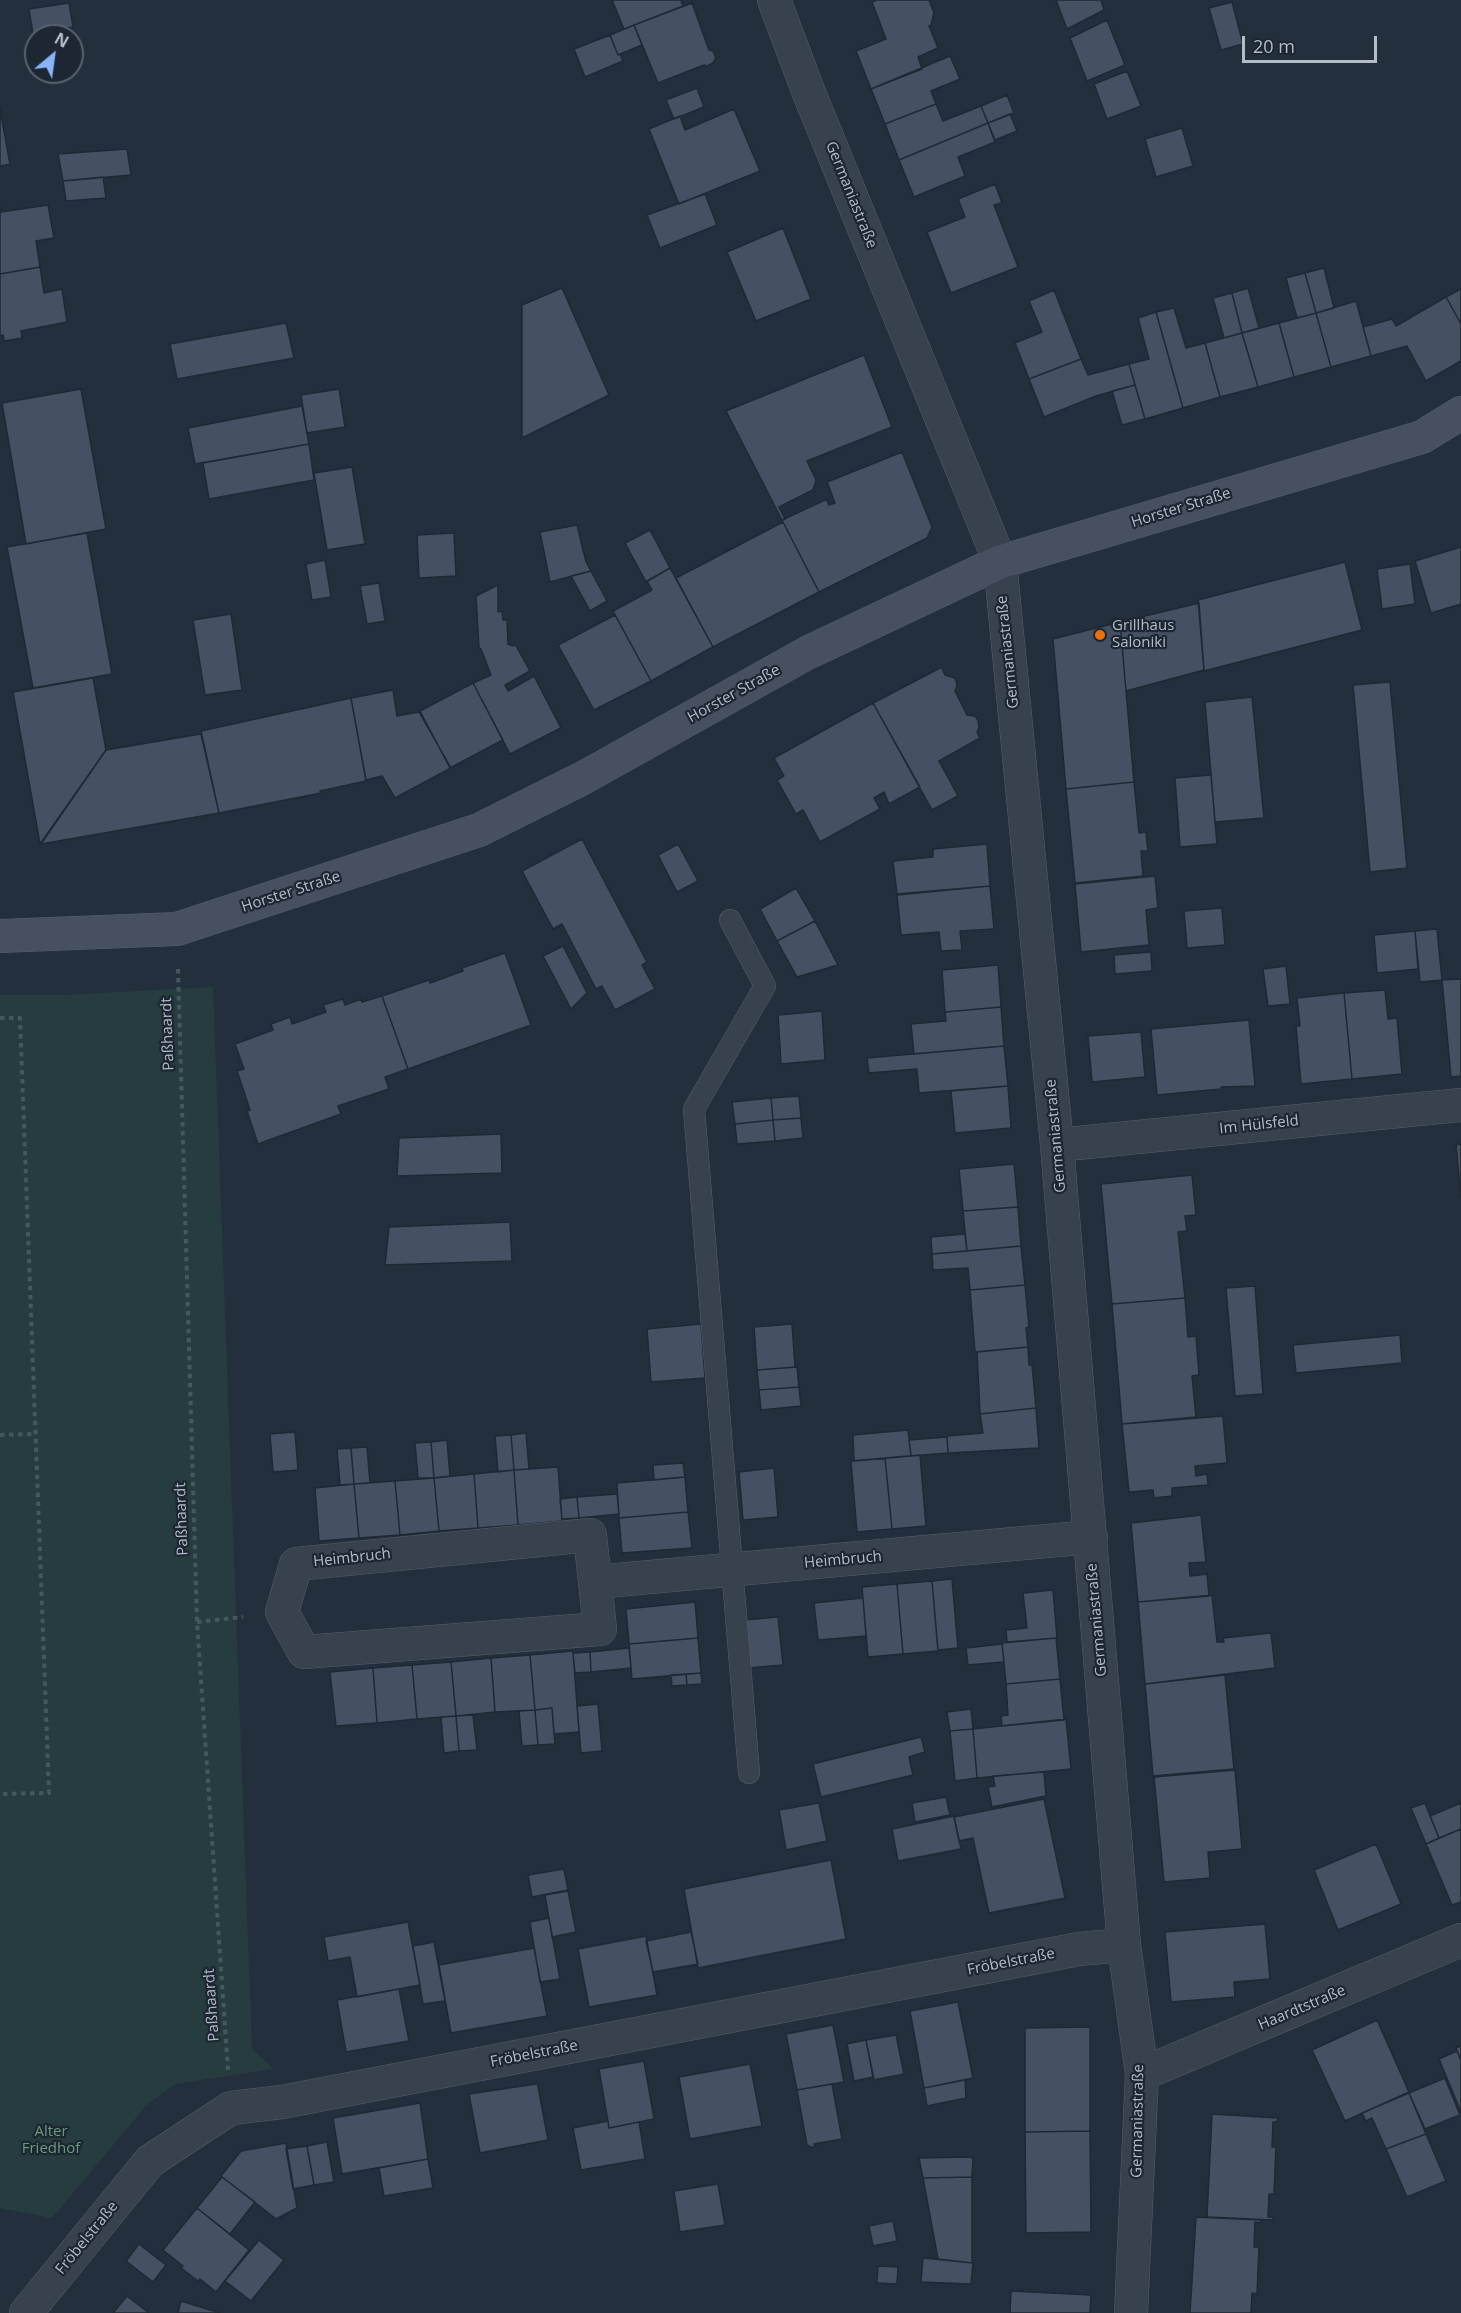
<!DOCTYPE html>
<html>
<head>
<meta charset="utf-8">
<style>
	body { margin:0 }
	#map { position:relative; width:1461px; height:2313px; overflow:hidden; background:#242f3e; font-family:"Open Sans",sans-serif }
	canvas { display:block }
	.north { position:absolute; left:24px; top:24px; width:60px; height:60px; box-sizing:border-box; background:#1d2633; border:2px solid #59626f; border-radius:50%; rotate:29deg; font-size:16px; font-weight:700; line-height:24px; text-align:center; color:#b4bcc9 }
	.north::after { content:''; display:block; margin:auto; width:21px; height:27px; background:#8ab4f8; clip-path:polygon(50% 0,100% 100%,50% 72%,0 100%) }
	.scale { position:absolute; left:1242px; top:36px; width:135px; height:27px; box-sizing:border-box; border:3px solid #b4bcc9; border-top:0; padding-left:8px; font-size:18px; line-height:21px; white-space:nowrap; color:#b4bcc9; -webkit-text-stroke:4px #1d2633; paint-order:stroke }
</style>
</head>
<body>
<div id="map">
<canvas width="1461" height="2313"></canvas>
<div class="north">N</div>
<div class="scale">20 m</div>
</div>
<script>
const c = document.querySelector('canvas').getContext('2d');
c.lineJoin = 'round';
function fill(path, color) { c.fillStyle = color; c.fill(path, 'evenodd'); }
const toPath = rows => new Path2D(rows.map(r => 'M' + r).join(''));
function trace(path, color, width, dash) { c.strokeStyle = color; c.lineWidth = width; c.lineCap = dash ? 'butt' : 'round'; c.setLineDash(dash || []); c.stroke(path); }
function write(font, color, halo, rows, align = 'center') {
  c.font = font + ' "Open Sans",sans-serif'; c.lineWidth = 4.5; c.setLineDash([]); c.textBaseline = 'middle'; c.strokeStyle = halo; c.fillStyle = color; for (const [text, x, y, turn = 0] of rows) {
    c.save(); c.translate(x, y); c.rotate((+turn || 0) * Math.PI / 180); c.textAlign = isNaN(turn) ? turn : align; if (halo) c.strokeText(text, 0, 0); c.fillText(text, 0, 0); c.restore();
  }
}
fill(toPath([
	[213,987,252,2049,274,2069,175,2084,146,2106,52,2218,0,2208,0,995,61,995]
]), '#263c3f');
const building = toPath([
	[612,0,681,0,683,6,624,29,612,0],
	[877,0,929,0,934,13,931,25,929,26,938,48,918,57,922,69,871,89,856,51,886,39,872,2,877,0],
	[1056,0,1101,0,1104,10,1067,29,1056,0],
	[1232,2,1243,44,1221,50,1209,8,1232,2],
	[69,3,73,27,33,34,29,9,69,3],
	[692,3,709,50,713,51,716,58,713,63,707,66,704,65,658,83,634,25,692,3],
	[1107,20,1125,65,1087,81,1070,38,1107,20],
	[634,25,642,45,618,55,610,35,634,25],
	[610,35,618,55,620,54,623,61,585,77,574,49,610,35],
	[950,56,960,79,931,91,936,104,885,124,871,89,950,56],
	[1127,71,1141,106,1107,119,1094,84,1127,71],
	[697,88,704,107,674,119,666,100,697,88],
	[1007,95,1014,113,988,123,981,106,1007,95],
	[936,104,943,121,981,106,988,123,899,160,885,124,936,104],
	[0,109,10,164,0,166,0,109],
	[734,109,760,171,679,204,649,129,680,116,685,130,734,109],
	[1010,114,1017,131,995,140,988,123,1010,114],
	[988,123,995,142,958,157,965,176,914,197,899,160,988,123],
	[1182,128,1193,166,1156,177,1145,139,1182,128],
	[127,149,131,175,63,181,58,154,127,149],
	[103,177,106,198,66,201,63,181,103,177],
	[995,184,1002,203,994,205,1018,267,951,293,927,232,965,217,958,199,995,184],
	[705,194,717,225,660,248,647,215,705,194],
	[48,205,54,238,36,241,40,267,0,274,0,206,1,212,48,205],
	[783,228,811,299,756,321,727,252,783,228],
	[40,267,44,293,62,289,67,322,21,331,22,338,4,341,3,335,0,336,0,274,40,267],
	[1324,268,1334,308,1316,313,1305,273,1324,268],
	[1305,273,1316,313,1297,318,1286,278,1305,273],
	[562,288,609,395,522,438,522,305,562,288],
	[1248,288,1259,328,1242,333,1232,293,1248,288],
	[1461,289,1461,324,1446,297,1461,289],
	[1054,290,1081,359,1029,379,1015,343,1042,332,1029,301,1054,290],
	[1232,293,1242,333,1224,338,1213,298,1232,293],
	[1446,297,1461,324,1461,361,1426,381,1407,346,1371,356,1363,327,1392,319,1396,326,1446,297],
	[1356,301,1371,356,1331,367,1316,313,1356,301],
	[1174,308,1186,348,1205,343,1220,397,1183,408,1156,312,1174,308],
	[1156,312,1183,408,1145,419,1129,364,1149,359,1138,318,1156,312],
	[1316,313,1331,367,1294,377,1279,323,1316,313],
	[286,323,294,358,177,379,170,344,286,323],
	[1279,323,1294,377,1258,387,1242,333,1279,323],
	[1242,333,1258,387,1220,397,1205,343,1242,333],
	[864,355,892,427,807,461,816,480,813,490,779,507,785,519,782,520,726,411,864,355],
	[1081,359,1088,375,1129,364,1135,385,1096,396,1044,417,1029,379,1081,359],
	[1135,385,1145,419,1122,425,1112,391,1135,385],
	[81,389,106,529,26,544,2,403,81,389],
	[339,389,345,427,307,433,301,395,339,389],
	[302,406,309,444,195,464,188,428,302,406],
	[309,444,314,480,209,499,203,463,309,444],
	[902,452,932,527,927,538,819,592,782,520,827,499,829,505,835,503,827,482,902,452],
	[352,467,365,544,327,550,314,473,352,467],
	[783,522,819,592,713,647,676,578,783,522],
	[577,525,586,562,591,571,550,582,540,532,577,525],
	[650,530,670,568,646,582,625,543,650,530],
	[87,533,112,674,33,688,7,547,87,533],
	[454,533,456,576,419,578,417,535,454,533],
	[1461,547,1461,604,1431,613,1415,561,1461,547],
	[325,560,331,597,312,600,306,564,325,560],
	[1345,562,1362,630,1204,671,1198,600,1345,562],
	[1410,564,1415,604,1382,609,1377,569,1410,564],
	[670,568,713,647,651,681,613,611,652,590,647,581,670,568],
	[591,571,607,601,590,611,571,576,591,571],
	[379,583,385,621,367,624,360,586,379,583],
	[498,585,498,612,502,611,503,620,507,620,508,644,513,646,515,644,530,671,505,685,508,691,534,676,561,728,510,754,473,683,491,675,481,649,479,648,476,596,498,585],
	[1199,603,1204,670,1126,691,1120,622,1199,603],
	[231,614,242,690,205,695,193,620,231,614],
	[615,615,651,681,594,710,558,645,615,615],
	[1120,622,1134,782,1066,789,1053,639,1120,622],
	[940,668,942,668,945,675,955,678,957,685,955,691,967,715,975,716,978,720,979,728,977,732,980,738,939,761,958,796,932,810,873,703,940,668],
	[93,678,106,750,40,844,13,692,93,678],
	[1390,682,1407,868,1370,872,1353,685,1390,682],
	[473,683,503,740,450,768,420,711,473,683],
	[393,690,397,716,419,712,451,768,395,798,382,776,366,780,351,698,393,690],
	[1252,697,1264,818,1215,822,1205,702,1252,697],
	[351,698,366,781,320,791,321,793,219,813,201,731,351,698],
	[873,703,920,787,889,804,884,792,874,798,880,809,820,842,803,810,796,814,777,780,784,776,774,758,873,703],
	[201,734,219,813,41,844,106,750,201,734],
	[1211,775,1217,844,1180,847,1175,778,1211,775],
	[1134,782,1139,833,1146,832,1148,851,1141,851,1143,876,1075,883,1066,789,1134,782],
	[582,839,647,962,642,965,655,989,615,1010,602,986,596,989,562,924,553,929,522,871,582,839],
	[678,844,698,881,677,892,658,855,678,844],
	[987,844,990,886,897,894,893,861,933,857,933,849,987,844],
	[1155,876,1158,908,1146,910,1149,945,1081,952,1075,884,1155,876],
	[990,886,994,929,960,931,962,950,941,951,939,932,901,935,897,895,990,886],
	[796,888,815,921,777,941,760,909,796,888],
	[1222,908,1225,945,1187,948,1184,911,1222,908],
	[815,921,838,965,797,977,777,941,815,921],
	[1437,929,1442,980,1420,982,1415,931,1437,929],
	[1415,931,1418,969,1377,973,1374,935,1415,931],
	[563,946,587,993,571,1009,543,956,563,946],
	[1151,952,1152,971,1115,974,1114,955,1151,952],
	[505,953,531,1025,408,1069,382,996,429,980,430,983,463,971,462,968,505,953],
	[998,965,1001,1007,945,1012,942,970,998,965],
	[1286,966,1290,1004,1268,1006,1263,969,1286,966],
	[1461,979,1461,1076,1451,1077,1442,980,1461,979],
	[1385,990,1388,1019,1397,1018,1402,1074,1352,1079,1344,993,1385,990],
	[1344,993,1352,1079,1301,1084,1296,1026,1300,1026,1297,998,1344,993],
	[382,996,408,1069,385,1077,389,1089,338,1106,341,1114,258,1144,247,1111,250,1110,237,1071,244,1069,235,1044,273,1030,271,1024,290,1017,292,1024,326,1012,323,1005,343,999,345,1005,361,999,362,1002,382,996],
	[1001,1007,1004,1046,914,1054,911,1024,946,1021,945,1012,1001,1007],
	[822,1011,825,1060,781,1064,778,1015,822,1011],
	[1249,1020,1255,1086,1221,1087,1221,1089,1157,1095,1151,1029,1249,1020],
	[1141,1032,1145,1077,1092,1082,1088,1036,1141,1032],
	[1004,1046,1008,1086,919,1093,917,1069,869,1073,867,1058,1004,1046],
	[1008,1086,1011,1128,955,1133,951,1091,1008,1086],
	[799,1096,801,1118,773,1120,771,1098,799,1096],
	[771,1098,773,1120,735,1124,732,1102,771,1098],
	[801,1118,803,1138,775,1141,773,1120,801,1118],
	[773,1120,775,1141,737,1144,735,1124,773,1120],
	[501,1134,502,1173,397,1176,399,1138,501,1134],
	[1461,1144,1461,1197,1456,1145,1461,1144],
	[1014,1164,1018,1207,963,1211,959,1169,1014,1164],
	[1192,1175,1196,1215,1185,1216,1187,1231,1178,1232,1185,1298,1112,1304,1101,1184,1192,1175],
	[1018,1207,1021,1246,967,1251,963,1211,1018,1207],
	[510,1222,512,1261,385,1265,389,1227,510,1222],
	[965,1234,967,1251,932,1254,931,1237,965,1234],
	[1021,1246,1025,1285,970,1290,968,1268,933,1270,932,1254,1021,1246],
	[1025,1285,1029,1327,1026,1328,1028,1347,975,1352,970,1290,1025,1285],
	[1255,1286,1263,1394,1235,1396,1226,1288,1255,1286],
	[1185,1298,1188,1337,1196,1336,1199,1375,1192,1376,1196,1417,1122,1424,1112,1304,1185,1298],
	[701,1324,705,1378,651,1382,647,1329,701,1324],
	[792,1324,795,1367,757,1370,754,1327,792,1324],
	[1400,1335,1402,1363,1296,1373,1293,1345,1400,1335],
	[1028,1347,1029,1365,1032,1365,1036,1408,980,1414,977,1352,1028,1347],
	[797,1367,799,1387,759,1390,757,1370,797,1367],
	[799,1387,801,1406,761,1410,759,1390,799,1387],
	[1036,1408,1039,1448,948,1453,947,1436,983,1433,980,1414,1036,1408],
	[1223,1416,1227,1463,1195,1466,1196,1476,1207,1474,1208,1485,1172,1488,1172,1496,1154,1498,1153,1490,1129,1492,1122,1424,1223,1416],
	[908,1430,911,1456,854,1461,853,1435,908,1430],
	[295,1432,298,1470,273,1472,270,1434,295,1432],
	[526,1433,529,1469,514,1470,511,1435,526,1433],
	[511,1435,514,1470,498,1472,495,1436,511,1435],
	[947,1437,948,1453,911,1456,909,1440,947,1437],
	[447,1440,450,1476,434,1478,431,1442,447,1440],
	[431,1442,434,1478,418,1478,415,1443,431,1442],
	[367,1447,370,1483,354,1484,351,1448,367,1447],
	[351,1448,354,1484,340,1485,337,1449,351,1448],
	[920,1455,926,1526,892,1529,885,1458,920,1455],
	[885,1458,892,1529,857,1532,851,1461,885,1458],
	[683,1463,685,1477,654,1480,653,1465,683,1463],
	[558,1467,562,1521,518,1525,514,1470,558,1467],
	[774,1468,778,1517,743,1520,739,1472,774,1468],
	[514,1470,518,1525,478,1528,474,1474,514,1470],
	[474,1474,478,1528,439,1531,434,1478,474,1474],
	[685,1477,688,1512,619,1518,617,1483,685,1477],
	[434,1478,439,1531,400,1535,395,1481,434,1478],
	[395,1481,400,1535,359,1538,354,1484,395,1481],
	[354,1484,359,1538,319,1541,315,1488,354,1484],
	[617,1494,619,1514,579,1518,577,1497,617,1494],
	[577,1497,579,1518,562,1519,560,1499,577,1497],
	[688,1512,692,1548,622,1553,619,1518,688,1512],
	[1201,1515,1206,1562,1189,1563,1190,1576,1207,1574,1209,1596,1138,1602,1131,1523,1201,1515],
	[952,1579,958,1648,938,1650,932,1581,952,1579],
	[932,1581,938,1651,903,1654,897,1584,932,1581],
	[897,1584,903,1654,868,1657,862,1587,897,1584],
	[1053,1590,1057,1638,1007,1642,1006,1630,1027,1628,1023,1593,1053,1590],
	[1212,1595,1217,1642,1224,1642,1223,1638,1271,1633,1275,1668,1145,1684,1138,1602,1212,1595],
	[863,1598,866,1636,818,1640,814,1603,863,1598],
	[695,1602,698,1638,629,1644,626,1609,695,1602],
	[778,1617,783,1665,748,1668,744,1620,778,1617],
	[698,1638,701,1673,632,1679,629,1644,698,1638],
	[1056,1638,1060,1679,1006,1684,1002,1643,1056,1638],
	[1002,1644,1004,1662,968,1665,966,1648,1002,1644],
	[629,1648,631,1668,591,1672,590,1652,629,1648],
	[573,1651,579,1732,554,1734,552,1708,535,1710,530,1655,573,1651],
	[590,1652,591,1672,575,1673,573,1653,590,1652],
	[530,1655,535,1710,495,1712,491,1658,530,1655],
	[491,1658,495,1712,456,1716,451,1662,491,1658],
	[451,1662,456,1716,417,1719,412,1665,451,1662],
	[412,1665,417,1719,377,1723,373,1668,412,1665],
	[373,1668,377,1723,336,1726,330,1672,373,1668],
	[701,1673,702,1684,687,1685,686,1674,701,1673],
	[686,1674,687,1685,672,1686,671,1675,686,1674],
	[1225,1675,1234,1769,1153,1776,1145,1684,1225,1675],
	[1060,1679,1064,1720,1002,1726,1001,1716,1008,1715,1006,1684,1060,1679],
	[598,1704,602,1751,581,1753,577,1706,598,1704],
	[552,1708,555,1744,538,1745,535,1710,552,1708],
	[971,1709,973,1729,950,1731,947,1712,971,1709],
	[535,1710,538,1745,522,1746,519,1711,535,1710],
	[473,1715,477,1750,459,1751,456,1716,473,1715],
	[456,1716,459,1751,444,1753,441,1717,456,1716],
	[1066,1719,1071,1769,977,1778,973,1729,1066,1719],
	[973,1729,977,1778,955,1781,950,1731,973,1729],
	[921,1737,925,1752,909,1757,913,1775,821,1797,813,1764,921,1737],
	[1235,1770,1242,1849,1208,1852,1210,1878,1164,1882,1154,1777,1235,1770],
	[1044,1772,1046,1796,992,1807,988,1787,995,1786,993,1776,1044,1772],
	[946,1797,950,1815,915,1822,912,1803,946,1797],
	[1044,1799,1065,1898,989,1913,973,1838,959,1841,954,1817,1044,1799],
	[819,1803,827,1841,786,1850,779,1810,819,1803],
	[1425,1803,1439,1838,1426,1844,1411,1808,1425,1803],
	[1461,1803,1461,1829,1439,1838,1430,1816,1461,1803],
	[954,1816,961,1849,898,1861,892,1829,954,1816],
	[1461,1829,1461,1902,1452,1905,1426,1844,1461,1829],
	[1376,1844,1401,1904,1338,1930,1314,1870,1376,1844],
	[831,1860,846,1939,698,1968,684,1889,831,1860],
	[564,1869,568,1890,532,1897,528,1875,564,1869],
	[568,1891,576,1932,552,1937,545,1895,568,1891],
	[549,1918,560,1979,540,1982,530,1922,549,1918],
	[408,1922,420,1985,357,1997,350,1957,328,1961,324,1937,408,1922],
	[1265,1924,1270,1979,1234,1982,1235,1997,1171,2002,1165,1932,1265,1924],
	[691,1932,698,1964,653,1972,646,1941,691,1932],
	[646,1936,657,1995,589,2007,578,1949,646,1936],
	[434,1942,445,2001,423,2004,413,1946,434,1942],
	[534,1948,547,2016,451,2033,439,1965,534,1948],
	[399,1989,409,2041,346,2052,337,2000,399,1989],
	[958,2002,973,2078,924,2088,910,2011,958,2002],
	[1377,2020,1409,2092,1345,2121,1312,2050,1377,2020],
	[833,2025,844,2082,797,2090,786,2034,833,2025],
	[1090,2027,1090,2131,1025,2132,1025,2028,1090,2027],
	[896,2035,904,2074,874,2080,866,2040,896,2035],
	[866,2040,873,2077,854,2081,847,2044,866,2040],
	[1461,2046,1461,2061,1456,2048,1461,2046],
	[1457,2051,1461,2061,1461,2112,1439,2059,1457,2051],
	[644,2061,654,2119,609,2128,599,2069,644,2061],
	[750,2064,762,2126,690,2139,679,2077,750,2064],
	[1445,2078,1460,2115,1425,2129,1409,2093,1445,2078],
	[965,2080,966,2098,927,2106,924,2088,965,2080],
	[537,2081,548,2140,480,2153,469,2094,536,2084,537,2081],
	[832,2084,842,2139,814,2144,815,2147,811,2147,807,2145,797,2090,832,2084],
	[1409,2093,1426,2134,1386,2149,1372,2118,1366,2121,1362,2113,1409,2093],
	[420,2103,428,2159,342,2174,333,2118,420,2103],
	[1212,2114,1278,2118,1277,2122,1273,2122,1272,2147,1276,2147,1274,2194,1269,2194,1268,2217,1273,2217,1273,2220,1207,2217,1212,2114],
	[608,2121,609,2128,639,2122,645,2159,581,2170,573,2128,608,2121],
	[1090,2131,1091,2232,1026,2233,1025,2132,1090,2131],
	[1426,2134,1446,2181,1407,2197,1386,2149,1426,2134],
	[327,2142,334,2182,314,2185,307,2146,327,2142],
	[286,2143,297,2208,276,2219,221,2176,241,2151,286,2143],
	[307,2146,314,2185,293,2189,286,2149,307,2146],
	[968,2157,973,2158,972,2177,923,2178,919,2158,968,2157],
	[428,2159,433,2188,384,2196,379,2168,428,2159],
	[222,2177,255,2202,230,2234,197,2208,222,2177],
	[972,2177,972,2263,938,2259,923,2178,972,2177],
	[718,2184,725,2225,680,2232,674,2191,718,2184],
	[197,2208,249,2250,216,2292,200,2279,198,2281,181,2268,183,2266,163,2250,197,2208],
	[1196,2217,1261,2220,1260,2223,1255,2222,1254,2247,1259,2247,1257,2294,1252,2293,1251,2313,1190,2313,1196,2217],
	[893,2221,897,2241,873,2246,869,2226,893,2221],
	[259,2240,284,2260,251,2301,225,2281,259,2240],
	[139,2244,166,2265,153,2282,126,2261,139,2244],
	[923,2258,973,2263,971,2284,921,2282,923,2258],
	[878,2266,898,2267,897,2284,877,2283,878,2266],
	[1011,2291,1091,2295,1090,2313,1010,2313,1011,2291],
	[127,2296,149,2313,113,2313,127,2296],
	[181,2301,220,2313,178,2313,181,2301]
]);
fill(building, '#455162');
trace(building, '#1f2835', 1.5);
const lane = toPath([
	[730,920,765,986,694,1109,749,1773]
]);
const street = toPath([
	[774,0,809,93,1000,562,1057,1145,1124,1945,1142,2074,1131,2313],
	[1057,1145,1461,1105],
	[595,1582,600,1629,304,1652,282,1612,296,1564,590,1535,595,1582,1091,1537],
	[1142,2074,1461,1940],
	[26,2313,150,2161,231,2108,282,2102,1079,1949,1124,1945]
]);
const secondary = toPath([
	[0,936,177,929,479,830,583,778,807,653,1000,562,1422,437,1461,413]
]);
trace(lane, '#565f6c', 22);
trace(street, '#565f6c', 34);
trace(secondary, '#565f6c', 34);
trace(toPath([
	[178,969,197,1622,228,2070],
	[0,1018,20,1018,49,1793,0,1794],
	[0,1435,35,1434],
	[197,1622,243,1617]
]), '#44595c', 4, [4.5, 4.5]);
trace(lane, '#38414e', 21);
trace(street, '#38414e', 33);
trace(secondary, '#465061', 33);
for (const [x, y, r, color] of [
	[1100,635,6,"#e8710a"]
]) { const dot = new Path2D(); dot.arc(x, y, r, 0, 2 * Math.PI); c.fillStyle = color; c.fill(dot); trace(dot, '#1d2633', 2); }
write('15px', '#b4bcc9', '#1d2633', [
	["Germaniastraße",851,195,68],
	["Horster Straße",1181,508,-17],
	["Germaniastraße",1008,652,-96],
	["Horster Straße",734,694,-29],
	["Horster Straße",291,892,-18],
	["Paßhaardt",168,1034,-92],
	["Im Hülsfeld",1259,1125,-6],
	["Germaniastraße",1056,1136,-95],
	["Paßhaardt",182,1519,-92],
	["Heimbruch",352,1558,-6],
	["Heimbruch",843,1560,-5],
	["Germaniastraße",1097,1620,-95],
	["Fröbelstraße",1011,1962,-11],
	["Paßhaardt",212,2005,-94],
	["Haardtstraße",1302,2008,-23],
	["Fröbelstraße",534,2054,-11],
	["Germaniastraße",1138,2121,-89],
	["Fröbelstraße",87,2238,-51]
]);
write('15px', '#b4bcc9', '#1d2633', [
	["Grillhaus",1112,626],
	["Saloniki",1112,643]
], 'left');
write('15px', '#6b9a76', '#1d2633', [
	["Alter",51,2132],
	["Friedhof",51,2149]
]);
</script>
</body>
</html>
